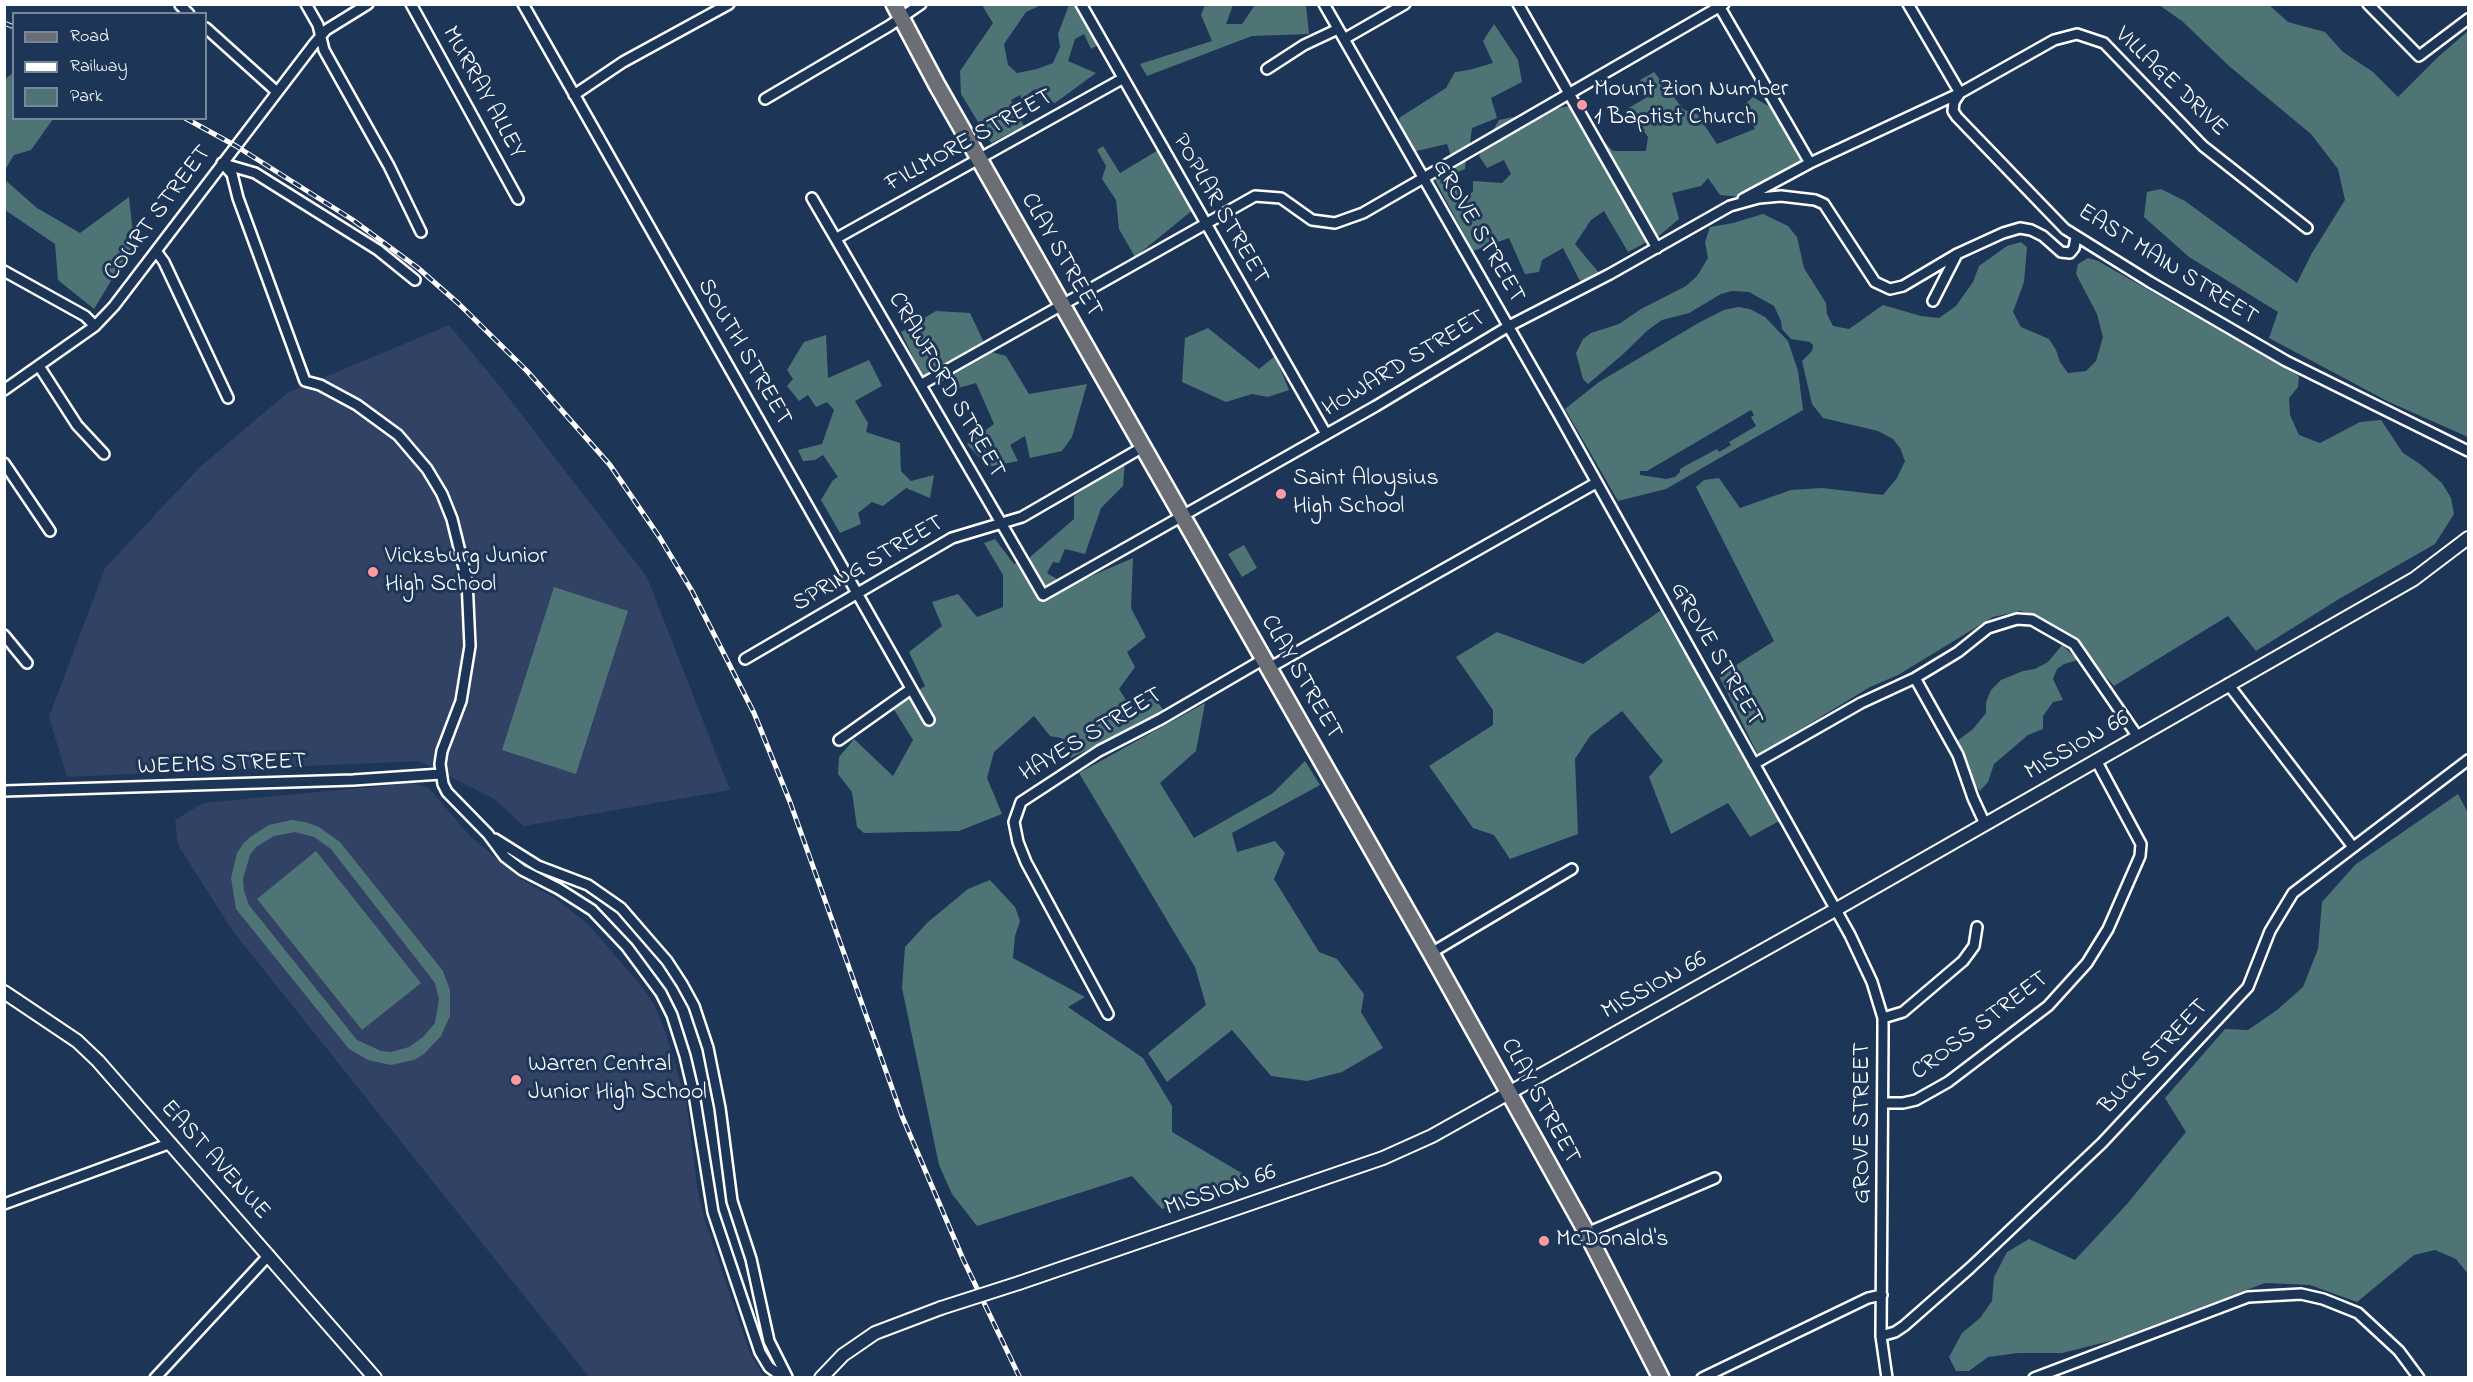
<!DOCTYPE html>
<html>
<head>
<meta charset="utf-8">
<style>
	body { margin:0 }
	#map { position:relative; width:2473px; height:1382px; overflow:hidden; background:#1d3557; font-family:"Indie Flower",sans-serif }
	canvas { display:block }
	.frame { position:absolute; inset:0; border:6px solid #fff; pointer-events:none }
	.legend { position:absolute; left:12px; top:12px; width:195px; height:108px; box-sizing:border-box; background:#1d3557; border:2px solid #77869a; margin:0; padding:8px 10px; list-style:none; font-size:18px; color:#fff }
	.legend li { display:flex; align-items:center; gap:12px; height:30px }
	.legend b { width:30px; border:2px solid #77869a }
</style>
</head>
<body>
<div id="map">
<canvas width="2473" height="1382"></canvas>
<div class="frame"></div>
<ul class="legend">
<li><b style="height:8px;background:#6b6f75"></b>Road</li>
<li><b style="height:8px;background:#fff"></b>Railway</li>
<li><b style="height:16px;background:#4f7476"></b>Park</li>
</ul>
</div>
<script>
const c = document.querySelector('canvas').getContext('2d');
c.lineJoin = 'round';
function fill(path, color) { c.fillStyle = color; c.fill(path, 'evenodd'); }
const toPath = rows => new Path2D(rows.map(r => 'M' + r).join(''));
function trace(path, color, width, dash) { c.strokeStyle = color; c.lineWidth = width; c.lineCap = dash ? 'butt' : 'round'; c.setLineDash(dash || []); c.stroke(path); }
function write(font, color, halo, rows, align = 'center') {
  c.font = font + ' "Indie Flower",sans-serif'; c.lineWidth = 6; c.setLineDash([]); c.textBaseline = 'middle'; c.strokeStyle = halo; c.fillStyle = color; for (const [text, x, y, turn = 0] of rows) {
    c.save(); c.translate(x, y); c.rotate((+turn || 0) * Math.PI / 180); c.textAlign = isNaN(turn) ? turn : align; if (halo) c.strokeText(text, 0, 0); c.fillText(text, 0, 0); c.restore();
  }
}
fill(toPath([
	[449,325,498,384,647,577,730,790,524,826,494,799,419,761,67,777,49,717,105,568,200,467,287,393],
	[412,783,429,788,470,836,521,879,555,898,588,924,643,988,654,1004,665,1031,686,1101,698,1192,705,1221,750,1353,764,1377,589,1377,232,930,178,845,175,820,203,803]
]), '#314264');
fill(toPath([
	[985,5,1041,5,1026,12,1004,44,1008,65,1017,73,1037,69,1053,63,1060,47,1058,34,1069,5,1079,5,1098,45,1091,49,1084,34,1075,39,1068,61,1096,73,1055,103,1040,96,1035,89,1028,94,1030,102,1023,102,1020,95,1011,100,1024,126,991,143,961,94,960,71,993,23,983,7],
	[1205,5,1233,5,1226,24,1242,24,1255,5,1306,5,1309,34,1252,36,1147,76,1140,64,1212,41,1201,15],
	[2159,5,2269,5,2288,22,2325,32,2343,52,2373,72,2398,97,2439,56,2468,31,2468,437,2389,402,2269,338,2278,312,2189,257,2144,217,2147,192,2161,189,2185,201,2297,283,2312,253,2345,200,2338,169,2311,134,2229,66,2182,21],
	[1494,24,1518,60,1522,82,1491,98,1497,118,1472,128,1469,150,1451,156,1447,144,1412,152,1403,137,1399,118,1446,88,1455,72,1469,70,1493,63,1483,41],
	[1654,72,1684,110,1697,114,1717,144,1755,129,1743,106,1753,97,1777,111,1805,161,1741,197,1720,195,1708,178,1701,186,1672,193,1679,219,1660,235,1628,252,1604,211,1591,220,1575,244,1599,273,1581,283,1563,248,1542,260,1539,272,1525,274,1509,238,1473,251,1434,178,1441,164,1466,159,1465,169,1451,175,1463,197,1473,192,1473,181,1502,183,1511,174,1504,160,1487,168,1479,156,1499,120,1569,106,1613,151,1646,151,1648,137,1627,109,1649,96,1640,80],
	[13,73,14,118,53,119,31,150,14,155,5,170,5,79],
	[1103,146,1120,173,1160,149,1194,209,1135,257,1119,229,1116,200,1102,179,1106,166,1097,150],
	[4,179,37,208,80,233,129,197,134,243,94,309,58,280,55,244,5,210],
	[1763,214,1788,226,1797,237,1804,268,1826,303,1827,314,1833,326,1849,329,1883,305,1921,316,1939,318,1956,306,1973,282,1979,266,2007,246,2021,242,2027,247,2024,282,2013,312,2021,327,2049,339,2056,350,2060,362,2068,373,2086,371,2096,361,2103,337,2097,314,2076,274,2078,264,2088,258,2098,261,2299,376,2298,387,2289,398,2290,415,2299,435,2320,443,2360,422,2381,420,2403,453,2420,464,2442,483,2451,498,2454,514,2435,544,2339,599,2256,651,2228,616,2114,686,2072,639,2048,621,2021,611,1993,617,1898,675,1870,687,1758,755,1719,676,1774,641,1696,487,1704,480,1719,478,1740,508,1791,490,1822,488,1883,495,1897,478,1905,461,1900,448,1893,439,1878,431,1823,418,1812,404,1802,361,1812,351,1813,345,1810,342,1791,339,1782,329,1781,321,1774,306,1749,292,1732,291,1721,294,1689,313,1662,320,1648,330,1622,355,1588,384,1583,379,1576,353,1583,339,1591,333,1619,324,1641,309,1686,286,1697,276,1708,258,1705,242,1710,227,1733,223],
	[1738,307,1750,309,1765,317,1788,341,1798,371,1803,410,1666,489,1618,501,1565,409,1599,382,1700,322,1724,310],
	[1751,410,1754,415,1751,417,1756,426,1729,442,1731,445,1719,452,1717,449,1685,466,1680,469,1680,472,1675,477,1666,479,1640,475,1640,471,1647,471],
	[936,311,970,313,988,351,1006,356,1029,394,1087,384,1072,437,1062,451,1030,458,1025,436,1010,445,1018,461,988,467,967,444,994,424,976,383,955,389,951,378,927,386,901,332],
	[1208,328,1259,369,1275,356,1289,390,1268,397,1252,394,1226,402,1182,382,1185,338],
	[826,335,828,378,869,360,882,386,855,401,868,423,866,432,900,443,901,471,911,481,934,475,930,498,906,488,883,506,872,502,858,513,861,524,840,533,821,500,833,480,838,477,823,455,815,460,803,461,798,450,822,444,834,410,827,402,816,407,808,395,799,401,787,386,793,379,787,370,804,342],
	[1125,460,1123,486,1101,508,1085,554,1065,549,1059,563,1053,562,1047,573,1068,586,1133,558,1131,608,1146,637,1127,652,1135,667,1119,689,1132,709,1154,697,1164,711,1071,758,1061,738,1050,736,1034,716,994,752,987,778,1002,814,959,831,864,833,857,827,852,792,838,774,839,757,854,739,893,776,913,740,893,708,925,686,909,652,942,626,932,602,958,594,977,617,1003,607,1003,575,984,543,995,539,1014,564,1029,558,1074,519,1074,496],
	[1244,545,1257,568,1242,577,1228,554],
	[554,587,628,611,576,774,502,750],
	[1660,611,1781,820,1750,837,1728,803,1671,834,1649,777,1663,761,1622,711,1590,736,1575,759,1578,834,1510,859,1494,835,1473,828,1429,766,1493,725,1493,710,1456,657,1497,632,1583,664],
	[2062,645,2078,660,2064,664,2057,669,2053,679,2063,700,2053,702,2043,716,2043,729,2028,735,1994,764,1988,782,1980,791,1973,784,1957,741,1973,729,1986,713,1986,702,1991,690,2001,680,2023,671,2035,669,2048,662],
	[1205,703,1196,751,1160,783,1194,838,1273,793,1305,761,1320,785,1232,833,1237,852,1275,841,1285,853,1274,879,1319,952,1337,959,1364,994,1361,1012,1383,1048,1342,1072,1307,1081,1271,1076,1232,1030,1167,1082,1148,1053,1206,1005,1195,967,1079,773],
	[2458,794,2468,813,2468,1274,2456,1259,2435,1250,2414,1255,2357,1302,2310,1285,2265,1283,2114,1340,2062,1353,2018,1353,1988,1357,1969,1371,1956,1371,1949,1357,1962,1333,1980,1318,1992,1301,1994,1277,2007,1252,2029,1239,2075,1260,2127,1204,2186,1132,2165,1098,2225,1029,2248,1030,2277,1010,2303,987,2318,949,2322,902,2355,865],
	[292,820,305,822,319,827,340,842,443,971,450,990,450,1016,441,1036,424,1054,414,1060,391,1065,368,1060,349,1049,236,909,231,878,237,853,243,844,250,837,269,825],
	[295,832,314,837,331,849,435,983,439,999,435,1023,423,1037,409,1047,391,1052,381,1051,357,1040,249,905,244,891,243,879,250,855,256,847,274,836],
	[316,851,421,983,362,1030,257,899],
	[990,880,1015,907,1020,921,1015,936,1013,958,1085,997,1068,1007,1143,1058,1172,1106,1172,1132,1250,1178,1162,1209,1132,1176,977,1226,952,1194,939,1165,902,988,905,947,928,922,968,889]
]), '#4f7476');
const minor = toPath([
	[306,4,318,25,324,50,389,166,421,232],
	[411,4,518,199],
	[523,4,929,720],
	[1081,4,1326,434],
	[1324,4,1558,413,1850,935,1872,982,1883,1018,1883,1031,1881,1336,1887,1378],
	[1518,4,1657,248],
	[1718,4,1810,163],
	[1908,4,1960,93,1954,102,1953,111,1957,117,2065,229,2150,282,2286,361,2468,451],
	[2368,4,2419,56,2468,19],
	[180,5,189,14],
	[206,28,277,92],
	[1344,39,1405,4],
	[1267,69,1304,45,1338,29],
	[574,95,623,62,729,4],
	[765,99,889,26,921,4],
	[222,163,232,174,238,198,305,381,320,385,357,405,398,435,427,469,442,494,452,519,467,580,470,646,461,701,442,751,440,764,443,784,447,792,488,834,505,857,522,870,559,889,592,910,627,947,661,993,672,1015,685,1056,694,1094,713,1212,760,1352,769,1367,784,1378],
	[224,164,255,173,378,250,415,280],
	[812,198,1043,595,1376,406,1509,326,1610,274,1730,206,1759,198,1781,196,1815,200,1824,204,1875,282,1890,289,1903,286,1957,254,2003,233,2020,228,2031,230,2043,236,2061,252,2070,253,2074,248,2076,237],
	[1743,199,1810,163,1960,93,2054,40,2077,34,2104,43,2203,146,2307,228],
	[837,238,1122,79],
	[156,251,164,262,228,398],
	[4,271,85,316,95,326],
	[1933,301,1957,254],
	[39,366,77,425,104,454],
	[922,384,1255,196,1281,198,1312,220,1335,223,1363,213,1724,4],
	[4,390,95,326,114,306,314,44,326,30,368,4],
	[4,463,50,531],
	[4,635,27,663],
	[745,659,952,538,1022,517,1143,447],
	[1269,668,1596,483],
	[1915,678,1958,755,1973,798,1985,824],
	[2228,684,2353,847],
	[839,740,911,689],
	[1754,764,1861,703,1915,678,1958,652,1988,628,2017,619,2032,620,2074,644,2138,737],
	[4,791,353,780,441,774],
	[495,839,538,866,588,885,621,908,667,961,682,984,694,1006,708,1048,720,1108,732,1201,751,1259,769,1341,787,1377],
	[1431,953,1572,869],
	[1108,1014,1026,862,1018,842,1014,822,1021,802,1099,751,1161,719,1264,659],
	[1883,1018,1903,1012,1963,961,1974,946,1977,927],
	[1884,1103,1903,1103,1916,1100,1948,1082,2048,1006,2087,963,2108,929,2140,856,2141,844,2096,760],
	[4,1204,171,1143],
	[1587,1233,1715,1178],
	[1881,1336,1895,1332,1904,1326,1970,1268,2102,1143,2248,987,2270,931,2293,893,2468,760],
	[155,1378,269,1255],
	[1702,1378,1868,1298,1882,1295],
	[2034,1378,2248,1297,2301,1294,2323,1299,2358,1313,2399,1351,2419,1378]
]);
const tertiary = toPath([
	[4,992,77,1041,98,1061,375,1378],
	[1019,1283,1383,1158,1432,1136,1835,910,2414,579,2468,538],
	[821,1378,843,1355,875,1333,941,1308]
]);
const primary = toPath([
	[894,4,937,85,1431,953,1587,1233,1661,1378]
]);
trace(minor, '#fff', 14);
trace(tertiary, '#fff', 16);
trace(primary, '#fff', 20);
trace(minor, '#1d3557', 9);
trace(tertiary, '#1d3557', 12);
trace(primary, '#6b6f75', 15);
const rail = toPath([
	[4,23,14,27],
	[185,118,236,146,353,220,418,268,459,304,527,371,610,465,660,538,692,591,754,713,790,802,902,1116,963,1259,1020,1378]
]);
trace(rail, '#fff', 5);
trace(rail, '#1d3557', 3, [9]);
const tertiaryBridge = toPath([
	[941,1308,1019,1283]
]);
trace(tertiaryBridge, '#fff', 16, []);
trace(tertiaryBridge, '#1d3557', 12);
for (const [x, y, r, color] of [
	[1582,105,6,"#ff9aa2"],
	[1281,494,6,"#ff9aa2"],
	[373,572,6,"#ff9aa2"],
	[516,1080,6,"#ff9aa2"],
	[1544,1241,6,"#ff9aa2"]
]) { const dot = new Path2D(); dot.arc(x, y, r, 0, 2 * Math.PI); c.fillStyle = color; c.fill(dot); trace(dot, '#1d3557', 2); }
write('24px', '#fff', '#1d3557', [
	["VILLAGE DRIVE",2170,83,44],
	["MURRAY ALLEY",482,93,61],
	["FILLMORE STREET",970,142,-29],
	["POPLAR STREET",1219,210,60],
	["COURT STREET",159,214,-53],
	["GROVE STREET",1477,232,60],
	["CLAY STREET",1060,256,60],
	["EAST MAIN STREET",2167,266,32],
	["SOUTH STREET",743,353,60],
	["HOWARD STREET",1405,365,-31],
	["CRAWFORD STREET",945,386,60],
	["SPRING STREET",869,565,-30],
	["GROVE STREET",1715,655,60],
	["CLAY STREET",1300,678,60],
	["HAYES STREET",1092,736,-31],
	["MISSION 66",2078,747,-30],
	["WEEMS STREET",222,766,-2],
	["MISSION 66",1655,987,-29],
	["CROSS STREET",1981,1027,-37],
	["BUCK STREET",2155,1058,-47],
	["CLAY STREET",1539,1102,61],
	["GROVE STREET",1864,1123,-90],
	["EAST AVENUE",214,1161,48],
	["MISSION 66",1221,1192,-19]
]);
write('24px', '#fff', '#1d3557', [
	["Mount Zion Number",1594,91],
	["1 Baptist Church",1594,119],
	["Saint Aloysius",1293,480],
	["High School",1293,508],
	["Vicksburg Junior",385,558],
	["High School",385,586],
	["Warren Central",528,1066],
	["Junior High School",528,1094],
	["McDonald's",1556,1241]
], 'left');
</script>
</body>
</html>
